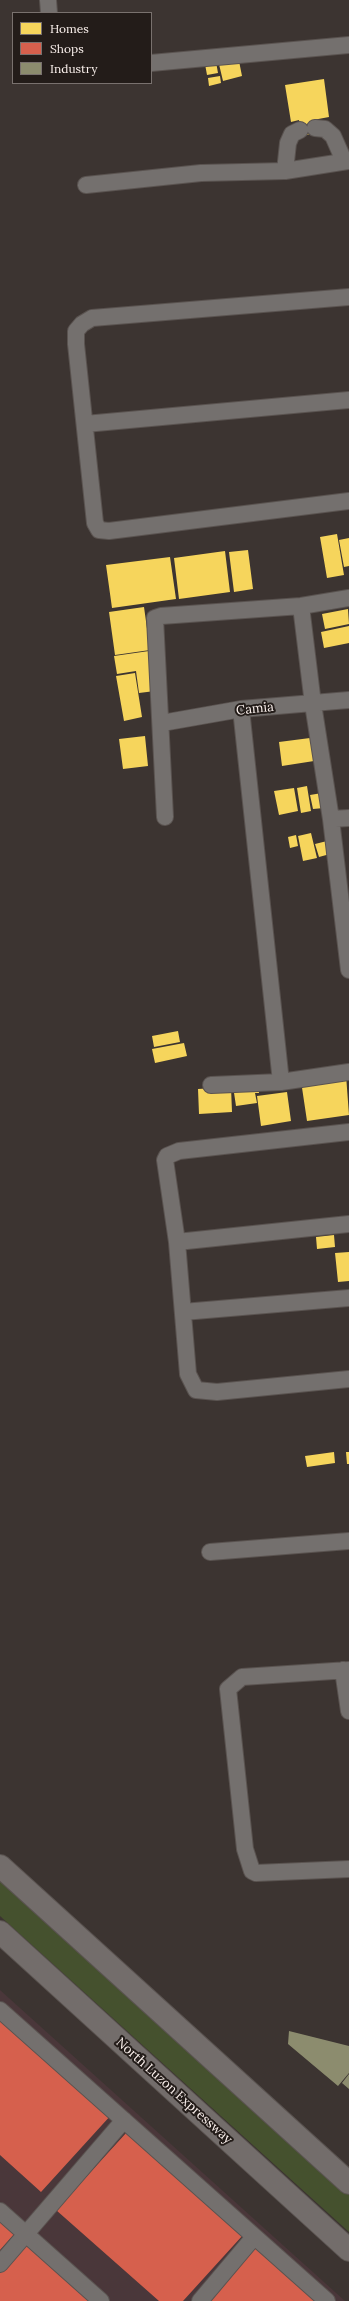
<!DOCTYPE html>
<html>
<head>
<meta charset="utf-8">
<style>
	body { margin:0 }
	#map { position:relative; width:349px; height:2301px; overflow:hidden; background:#3c3431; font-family:Lora,serif }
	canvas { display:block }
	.legend { position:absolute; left:12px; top:12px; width:140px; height:72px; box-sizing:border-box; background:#231c19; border:1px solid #79716e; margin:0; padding:5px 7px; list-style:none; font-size:12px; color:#fbf1ed }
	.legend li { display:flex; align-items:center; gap:8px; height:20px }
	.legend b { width:20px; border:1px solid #79716e }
</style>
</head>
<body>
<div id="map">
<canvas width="349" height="2301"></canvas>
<ul class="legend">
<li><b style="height:11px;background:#f6d55c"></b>Homes</li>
<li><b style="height:11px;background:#d6604d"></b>Shops</li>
<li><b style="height:11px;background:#8c8c6e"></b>Industry</li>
</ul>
</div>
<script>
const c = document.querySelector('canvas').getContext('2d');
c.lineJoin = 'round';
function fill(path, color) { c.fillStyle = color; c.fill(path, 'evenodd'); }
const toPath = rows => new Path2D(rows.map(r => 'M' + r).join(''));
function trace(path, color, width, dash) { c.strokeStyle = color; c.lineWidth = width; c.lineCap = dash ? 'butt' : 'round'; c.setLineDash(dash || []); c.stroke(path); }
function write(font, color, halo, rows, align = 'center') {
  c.font = font + ' Lora,serif'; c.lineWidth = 4; c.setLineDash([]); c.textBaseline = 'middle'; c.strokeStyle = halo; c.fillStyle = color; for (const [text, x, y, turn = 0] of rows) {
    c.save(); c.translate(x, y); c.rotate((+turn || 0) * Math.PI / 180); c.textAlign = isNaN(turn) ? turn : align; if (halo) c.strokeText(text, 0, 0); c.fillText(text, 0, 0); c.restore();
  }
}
fill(toPath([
	[0,1990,345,2301,0,2301]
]), '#4a373a');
fill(toPath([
	[0,1875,349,2193,349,2232,0,1916]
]), '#45512e');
fill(toPath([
	[238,56,242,76,223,81,218,60],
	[216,62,218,73,207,75,205,64],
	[220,76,221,83,209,86,208,78],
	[324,79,329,117,313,120,315,133,301,136,299,120,291,122,285,85],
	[337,534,344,575,327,578,320,537],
	[349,538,349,566,344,567,339,540],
	[248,550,253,589,234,592,229,552],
	[225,551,230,592,179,599,174,558],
	[170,557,176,599,112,608,106,565],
	[144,607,150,650,115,655,109,612],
	[348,609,349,624,325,629,322,614],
	[349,626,349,643,324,648,321,632],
	[149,651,155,691,139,693,136,671,117,674,114,656],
	[135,673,142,717,124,721,116,676],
	[145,736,148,766,123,769,119,739],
	[310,738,314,761,282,766,279,742],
	[307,786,311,811,301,813,297,788],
	[294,788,298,811,279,815,274,791],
	[322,793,324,808,313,809,310,795],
	[311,833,317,858,303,861,298,836],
	[296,835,298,846,290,848,288,837],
	[327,841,330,854,319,857,315,844],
	[178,1031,180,1042,154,1047,152,1036],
	[184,1043,187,1056,155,1063,152,1049],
	[346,1075,349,1115,307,1121,301,1081],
	[258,1085,259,1093,255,1093,257,1103,236,1106,233,1086],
	[231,1087,232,1112,199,1114,198,1089],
	[287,1092,291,1121,261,1126,257,1096],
	[334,1235,335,1247,317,1249,316,1237],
	[349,1252,349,1281,338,1282,335,1253],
	[334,1452,335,1463,307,1467,305,1456],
	[346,1452,349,1452,349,1464,347,1464]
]), '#f6d55c');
fill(toPath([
	[0,2014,112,2114,41,2192,0,2155],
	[127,2132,243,2235,183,2301,159,2301,56,2210],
	[0,2216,17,2231,0,2250],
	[28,2242,95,2301,0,2301,0,2273],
	[258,2243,324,2301,205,2301]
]), '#d6604d');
fill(toPath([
	[289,2031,349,2046,349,2073,338,2086,288,2044],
	[349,2074,349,2089,342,2083]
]), '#8c8c6e');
const minor = toPath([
	[48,0,49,13],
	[151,63,349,45],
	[315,128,325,129,333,136,344,161],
	[285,171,288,143,292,134,300,130],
	[86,185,201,173,285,171,349,161],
	[349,297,92,318,82,324,76,331,76,344,95,523,99,530,109,531,349,501],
	[85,424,349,400],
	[301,606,313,704,331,819,349,970],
	[241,709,281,1082],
	[162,723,241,709,349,700],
	[165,817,155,618,161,616,301,606,349,598],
	[331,819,349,818],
	[211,1085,281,1082,349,1072],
	[349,1132,179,1151,167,1156,165,1160,177,1242,188,1374,196,1390,217,1392,349,1379],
	[177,1242,349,1224],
	[183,1312,349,1298],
	[210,1552,349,1541],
	[343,1670,349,1711],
	[349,1670,242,1677,228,1689,245,1849,252,1871,256,1873,349,1869],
	[0,2010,327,2301],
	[0,2211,101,2301],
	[0,2264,124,2120],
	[200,2301,254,2237]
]);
const highway = toPath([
	[0,1866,349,2183],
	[0,1932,349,2250]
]);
trace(minor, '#5a5350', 18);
trace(highway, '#5a5350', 24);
trace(minor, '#74706e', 16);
trace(highway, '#736d6b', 22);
write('13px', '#fbf1ed', '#231c19', [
	["Camia",255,709,-6],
	["North Luzon Expressway",174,2091,42]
]);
</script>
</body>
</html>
